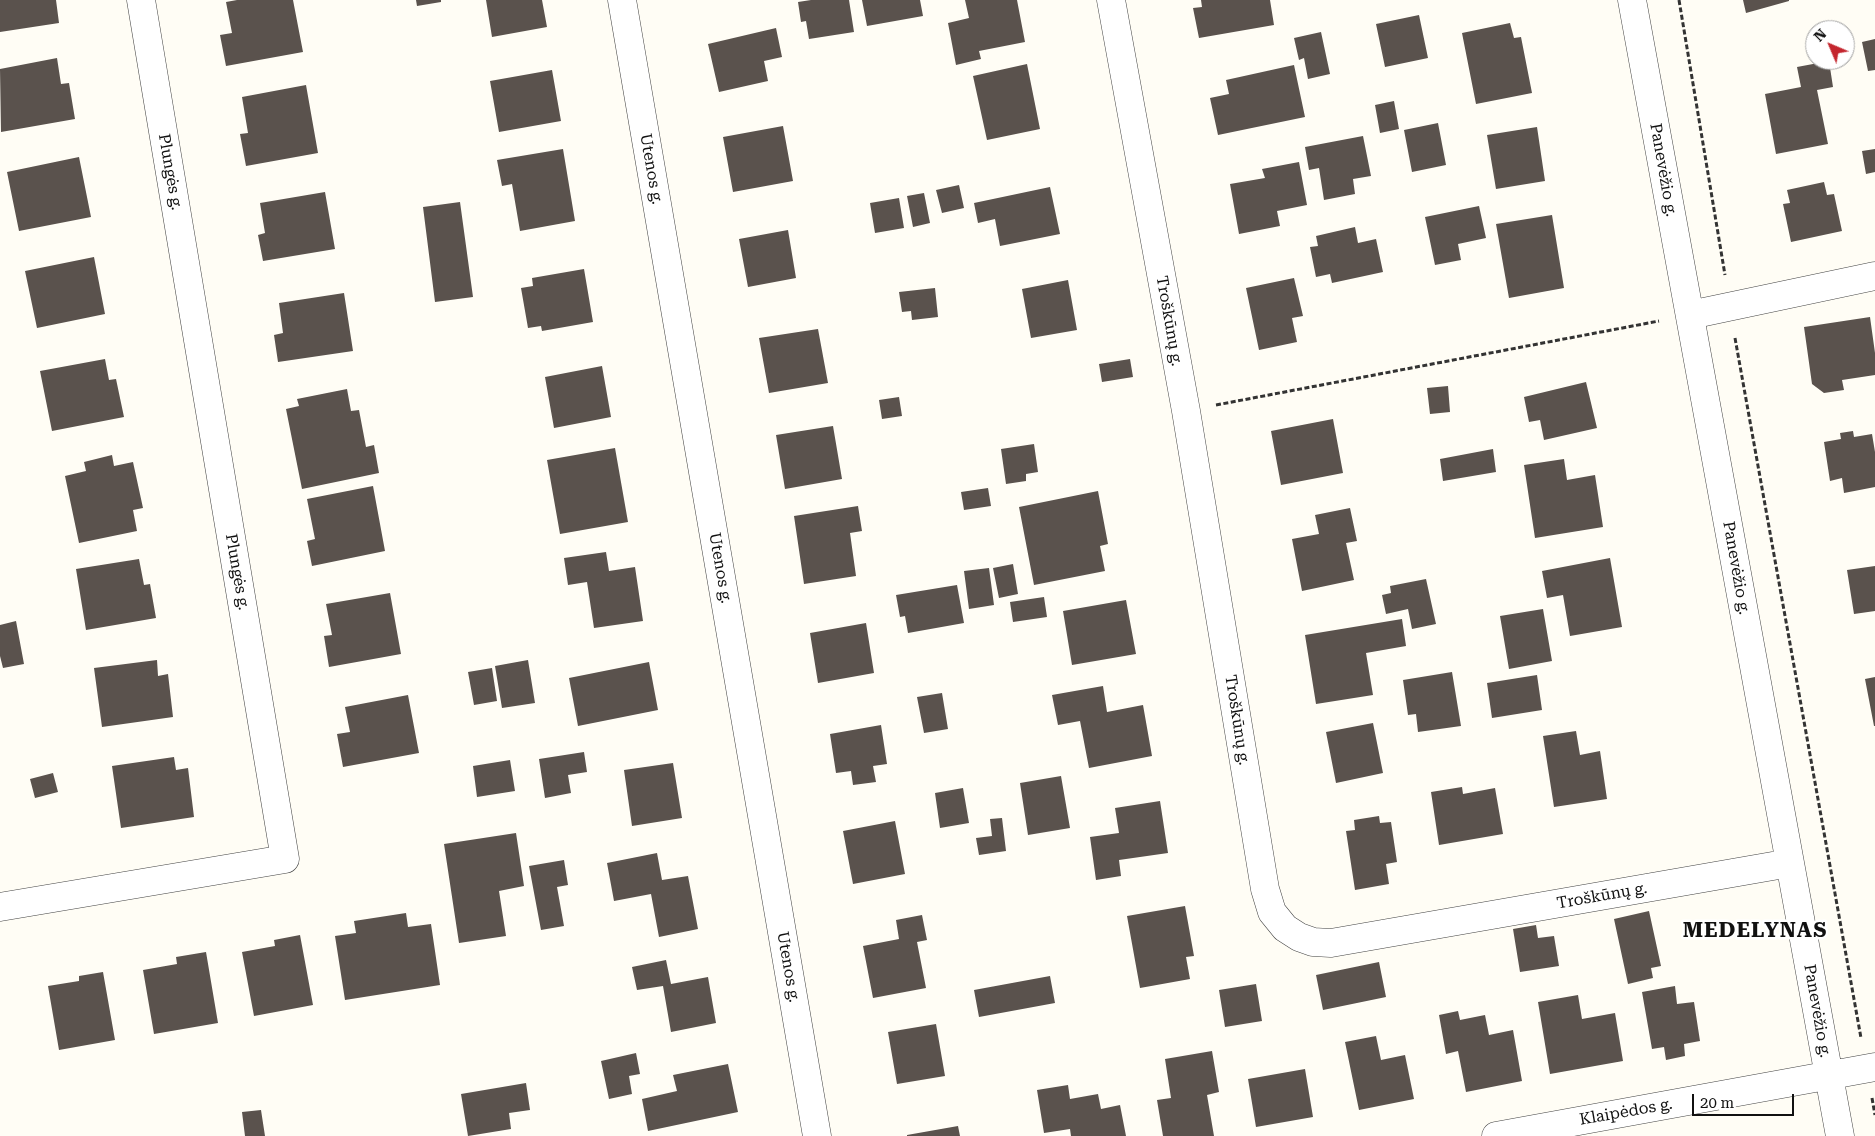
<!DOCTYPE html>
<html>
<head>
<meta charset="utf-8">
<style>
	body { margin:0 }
	#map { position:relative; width:1875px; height:1136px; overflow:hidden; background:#fffdf5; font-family:"Roboto Serif",serif }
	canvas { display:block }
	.north { position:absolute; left:1805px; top:20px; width:50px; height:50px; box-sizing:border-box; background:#fff; border:1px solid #a0a0a0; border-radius:50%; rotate:315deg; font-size:14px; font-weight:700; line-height:20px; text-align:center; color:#111 }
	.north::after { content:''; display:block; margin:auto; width:18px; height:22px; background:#c4262e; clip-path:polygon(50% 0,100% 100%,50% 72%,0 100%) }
	.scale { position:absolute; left:1692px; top:1094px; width:102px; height:22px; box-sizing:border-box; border:2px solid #111; border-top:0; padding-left:6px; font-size:15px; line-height:18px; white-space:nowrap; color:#111; -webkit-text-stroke:4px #fff; paint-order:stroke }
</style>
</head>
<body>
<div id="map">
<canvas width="1875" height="1136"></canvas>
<div class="north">N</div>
<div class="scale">20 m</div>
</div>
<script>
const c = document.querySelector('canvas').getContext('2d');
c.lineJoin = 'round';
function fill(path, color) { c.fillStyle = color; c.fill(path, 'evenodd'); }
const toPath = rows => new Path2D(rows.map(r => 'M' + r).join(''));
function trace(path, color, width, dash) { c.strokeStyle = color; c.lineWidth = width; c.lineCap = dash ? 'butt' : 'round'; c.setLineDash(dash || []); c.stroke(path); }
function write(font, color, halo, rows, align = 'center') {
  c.font = font + ' "Roboto Serif",serif'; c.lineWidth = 5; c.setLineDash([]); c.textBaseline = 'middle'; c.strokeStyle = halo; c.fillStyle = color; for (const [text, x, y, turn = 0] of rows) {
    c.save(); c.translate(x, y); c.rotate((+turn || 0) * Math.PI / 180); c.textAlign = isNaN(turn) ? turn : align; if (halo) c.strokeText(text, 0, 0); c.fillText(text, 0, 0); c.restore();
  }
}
fill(toPath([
	[0,0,56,0,59,23,0,32],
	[237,0,293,0,303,52,226,66,220,35,232,33,226,2],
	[416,0,441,0,441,2,417,6],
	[486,0,542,0,547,27,492,37],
	[811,0,849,0,854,32,809,39,806,21,801,22,798,2],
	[862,0,920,0,923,16,867,26],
	[965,0,1017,0,1025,42,979,51,981,59,956,65,948,23,969,18],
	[1201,0,1270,0,1274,25,1199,38,1193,8,1202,7],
	[1743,0,1789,0,1789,1,1746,13],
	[1419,15,1428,58,1385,67,1376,24],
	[1510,23,1514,38,1521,37,1532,93,1476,104,1462,33],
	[776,28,782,57,764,61,768,81,719,92,708,44],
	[1321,32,1330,74,1308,79,1304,58,1299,60,1294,38],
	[1875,39,1875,70,1868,71,1862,42],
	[57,58,61,84,69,83,75,119,1,132,0,69],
	[1829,61,1833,87,1817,90,1828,144,1776,154,1765,94,1801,87,1797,67],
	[1027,64,1040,129,987,140,973,76],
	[1294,65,1305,117,1218,135,1210,98,1229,94,1226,80],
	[552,70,561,121,499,132,490,81],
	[306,85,318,153,246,166,240,134,248,133,242,97],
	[1394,101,1399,129,1380,133,1375,105],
	[1438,123,1446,165,1412,172,1404,130],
	[783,126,793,181,733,192,723,137],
	[1537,127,1545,181,1496,189,1487,135],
	[1363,136,1371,176,1353,179,1355,194,1324,200,1319,168,1309,170,1305,147],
	[563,149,575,221,520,231,512,184,502,186,497,160],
	[1875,149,1875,172,1866,174,1862,151],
	[79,157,91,217,19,231,7,172],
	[1299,162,1307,205,1277,211,1280,226,1239,234,1230,184,1265,178,1262,169],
	[1824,182,1827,195,1834,194,1842,231,1791,242,1783,204,1790,203,1787,190],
	[959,185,964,208,942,213,936,190],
	[1050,187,1060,234,1000,246,995,219,978,223,974,203],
	[325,192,335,249,263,261,258,235,265,233,260,203],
	[924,193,930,223,913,227,907,196],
	[899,198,904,228,875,233,870,203],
	[460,202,473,297,435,302,423,207],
	[1479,206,1486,238,1458,244,1461,260,1435,265,1425,217],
	[1552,215,1564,288,1509,298,1496,224],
	[1355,227,1358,243,1376,239,1383,272,1332,283,1330,274,1316,277,1310,247,1318,246,1316,236],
	[788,230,796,278,748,287,739,239],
	[94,257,105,314,37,328,25,271],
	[584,269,593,322,542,331,541,326,528,328,521,288,533,286,532,278],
	[1294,278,1303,316,1292,318,1297,342,1259,350,1246,288],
	[1068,280,1077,330,1031,338,1022,289],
	[935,288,938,317,912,320,911,311,902,312,899,292],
	[344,293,353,351,278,362,274,335,283,333,279,303],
	[1870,317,1875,353,1875,375,1842,380,1844,390,1824,393,1812,384,1804,327],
	[818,329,828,383,769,393,759,338],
	[105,359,109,380,116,379,124,417,52,431,40,371],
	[1130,359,1133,377,1102,382,1099,364],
	[602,366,611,417,554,428,545,377],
	[1586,382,1597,428,1544,440,1540,420,1529,422,1524,397],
	[1448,386,1450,412,1430,414,1427,388],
	[347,389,351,411,359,410,366,447,374,445,379,473,302,489,286,409,299,406,297,399],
	[899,397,902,416,882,419,879,400],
	[1333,419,1343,473,1281,485,1271,431],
	[833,426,842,479,785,489,776,435],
	[1853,431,1854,437,1872,434,1875,452,1875,487,1844,493,1842,478,1830,481,1824,442,1841,439,1840,433],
	[1034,444,1038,472,1026,474,1026,481,1006,484,1001,449],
	[615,448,628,522,560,534,547,460],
	[1493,449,1496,472,1443,481,1440,459],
	[112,455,114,466,133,462,143,508,133,510,137,531,79,543,65,476,86,471,84,462],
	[1564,459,1567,480,1595,475,1603,527,1535,538,1524,465],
	[373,486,385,551,312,566,307,541,315,539,307,499],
	[988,488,991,506,964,510,961,492],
	[1098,491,1108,544,1100,546,1105,571,1034,585,1019,507],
	[858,506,862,531,850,533,856,576,804,584,794,516],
	[1350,508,1357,541,1346,543,1354,580,1302,591,1292,539,1319,534,1315,515],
	[606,552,609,571,635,567,643,621,594,628,587,582,568,585,564,558],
	[1610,558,1622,627,1570,636,1563,595,1547,598,1542,571],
	[139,559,144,585,150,584,156,618,86,630,76,569],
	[1013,564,1018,594,999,598,993,568],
	[1875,566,1875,611,1854,614,1847,570],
	[989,568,994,605,969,609,964,571],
	[1426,579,1436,624,1412,629,1408,609,1386,614,1382,595,1391,593,1390,586],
	[957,585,964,623,908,633,905,616,900,617,896,595],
	[390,593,401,654,329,667,324,636,332,635,326,604],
	[1044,597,1047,617,1013,622,1010,602],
	[1126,600,1136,654,1072,665,1063,611],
	[1543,609,1552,661,1509,669,1500,616],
	[1402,619,1406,646,1366,653,1373,695,1316,704,1305,635],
	[16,621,24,664,3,668,0,656,0,625],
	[866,623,874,673,818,683,810,633],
	[157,660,158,676,168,674,173,717,102,727,94,668],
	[528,660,535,703,502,708,495,666],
	[649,662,658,710,578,726,569,678],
	[492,668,497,701,474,705,468,672],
	[1452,672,1461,726,1418,732,1416,714,1408,715,1403,680],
	[1537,675,1542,710,1492,718,1487,683],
	[1875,677,1875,726,1874,726,1865,679],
	[1103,686,1107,712,1143,705,1152,756,1089,768,1080,721,1058,725,1052,695],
	[942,693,948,729,924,733,917,697],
	[408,695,419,753,343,767,337,734,350,732,345,707],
	[1373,723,1383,773,1336,783,1326,732],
	[881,725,887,764,873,766,876,782,853,785,851,771,836,773,830,734],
	[1576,731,1580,755,1600,751,1607,799,1554,807,1543,736],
	[584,752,587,772,568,775,571,793,545,798,539,759],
	[174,757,176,770,188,768,194,817,121,828,112,766],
	[510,760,515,791,477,797,473,766],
	[673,763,682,818,632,826,624,770],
	[53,773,58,792,35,798,30,779],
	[1061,776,1070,828,1028,835,1020,783],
	[1462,787,1463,794,1495,788,1503,834,1439,845,1431,792],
	[963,788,969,823,940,828,935,793],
	[1160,801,1168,853,1119,860,1121,876,1096,880,1090,837,1119,833,1115,808],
	[1379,816,1380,823,1391,822,1397,862,1386,864,1389,884,1355,890,1346,831,1355,830,1354,820],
	[1002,818,1006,851,979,855,976,838,992,836,990,819],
	[895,821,905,874,853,884,843,831],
	[516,833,524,886,499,891,506,936,459,943,444,844],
	[657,853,662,880,688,876,698,929,659,937,651,894,614,901,607,863],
	[564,860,568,885,557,887,564,926,541,930,529,866],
	[1185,906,1194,956,1186,957,1190,979,1140,988,1127,916],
	[1649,911,1661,966,1651,968,1653,978,1628,984,1614,919],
	[406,913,408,927,431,924,440,985,345,1000,335,936,356,933,354,921],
	[922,915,927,940,917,942,926,988,873,998,863,946,899,939,896,920],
	[1536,925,1538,938,1554,936,1559,966,1520,972,1513,929],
	[300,935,313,1005,254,1016,242,952,275,946,274,940],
	[206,952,218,1023,154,1034,143,970,177,964,176,957],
	[666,960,671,984,708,977,716,1023,671,1032,663,986,637,990,632,967],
	[1379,962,1386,997,1323,1010,1316,975],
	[103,972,115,1040,59,1050,48,986,79,981,79,976],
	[1050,976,1055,1003,979,1017,974,990],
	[1256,984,1262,1021,1225,1027,1219,990],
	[1675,986,1677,1004,1694,1002,1700,1041,1684,1044,1685,1056,1666,1060,1664,1047,1652,1049,1642,992],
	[1578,995,1582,1019,1615,1013,1623,1061,1550,1074,1538,1002],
	[1458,1011,1460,1020,1485,1015,1489,1035,1513,1030,1522,1081,1466,1092,1458,1051,1446,1054,1439,1015],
	[936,1024,945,1076,897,1084,888,1032],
	[1376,1036,1381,1060,1405,1055,1414,1099,1359,1110,1345,1042],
	[1212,1051,1219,1092,1207,1095,1214,1136,1163,1136,1157,1100,1171,1098,1165,1059],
	[636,1053,640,1074,629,1076,632,1094,609,1099,601,1061],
	[728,1064,738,1112,648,1131,642,1099,677,1091,673,1075],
	[1305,1069,1313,1117,1256,1127,1248,1079],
	[526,1083,530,1110,509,1113,511,1129,468,1136,461,1094],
	[1068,1085,1070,1099,1098,1094,1101,1109,1120,1105,1126,1136,1071,1136,1070,1129,1044,1133,1037,1090],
	[261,1110,265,1136,245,1136,242,1112],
	[958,1126,960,1136,907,1136,907,1135]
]), '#5a524d');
const minor = toPath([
	[622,0,817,1136],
	[1111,0,1186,411,1265,889,1272,912,1285,928,1299,937,1313,942,1331,943,1790,863],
	[1632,0,1840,1136],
	[1690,315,1875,276],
	[0,907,285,859,141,0],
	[1496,1136,1875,1067]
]);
trace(minor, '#444', 29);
trace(toPath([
	[1679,0,1725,275],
	[1735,338,1861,1038],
	[1216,405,1659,321],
	[1872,1098,1875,1115]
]), '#333', 3, [5, 2.5]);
trace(minor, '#fff', 28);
write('16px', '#111', '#fff', [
	["Utenos g.",651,169,80],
	["Panevėžio g.",1663,170,80],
	["Plungės g.",170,172,80],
	["Troškūnų g.",1169,321,80],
	["Utenos g.",720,568,80],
	["Panevėžio g.",1736,568,80],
	["Plungės g.",237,572,80],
	["Troškūnų g.",1237,720,81],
	["Troškūnų g.",1602,896,-10],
	["Utenos g.",788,967,80],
	["Panevėžio g.",1817,1011,80],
	["Klaipėdos g.",1626,1112,-10]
]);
c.letterSpacing = '1px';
write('bold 21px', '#111', '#fff', [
	["MEDELYNAS",1755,931]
]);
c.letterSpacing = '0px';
</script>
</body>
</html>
